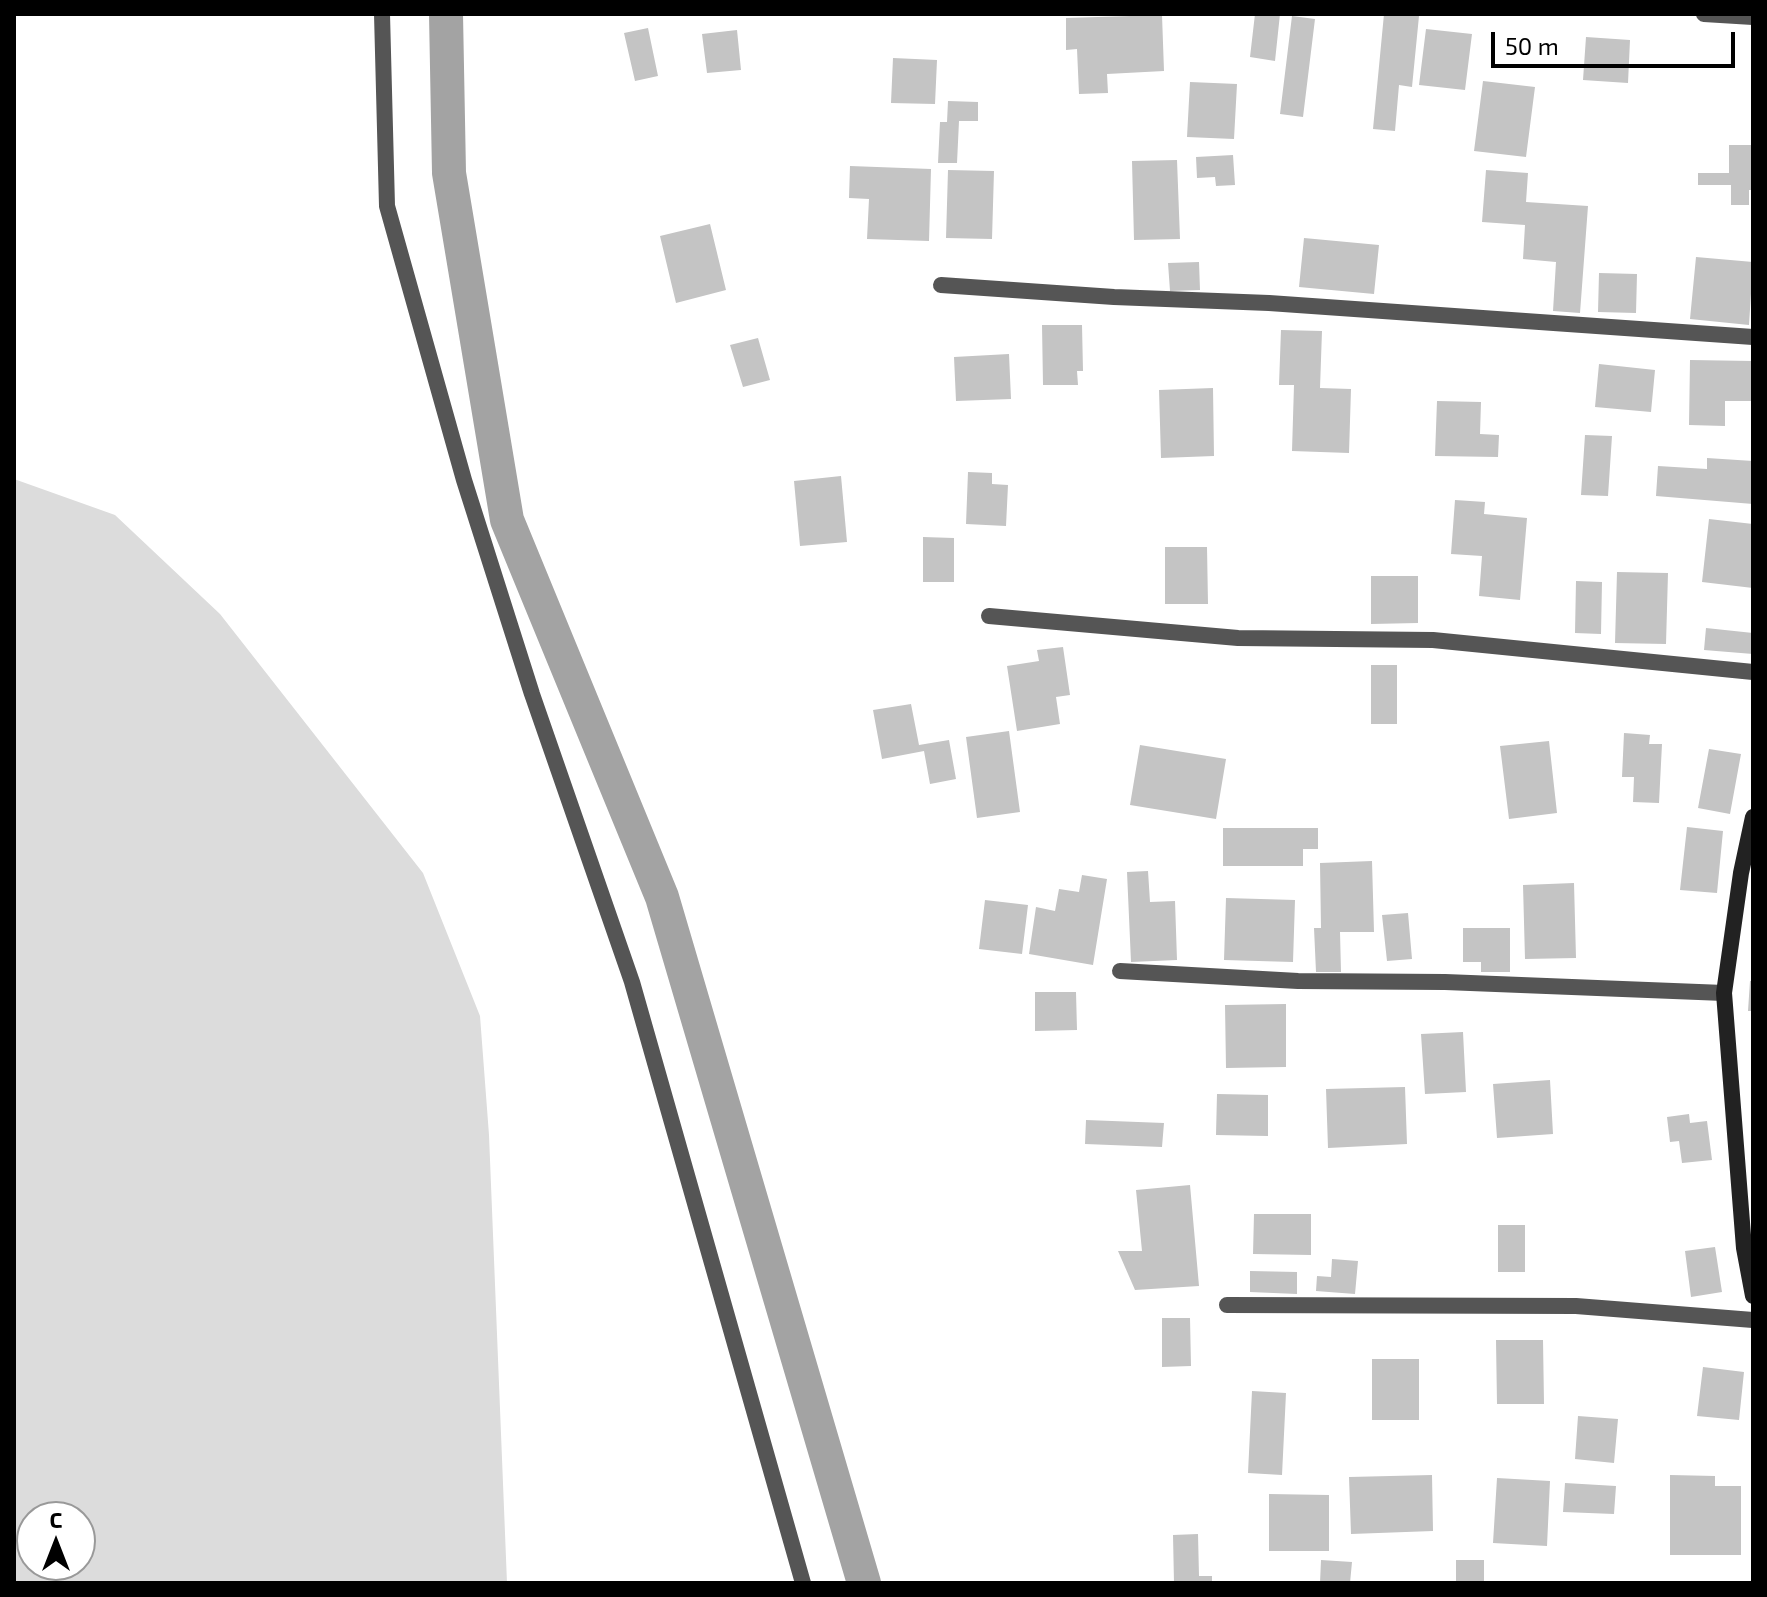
<!DOCTYPE html>
<html>
<head>
<meta charset="utf-8">
<style>
	body { margin:0 }
	#map { position:relative; width:1767px; height:1597px; overflow:hidden; background:#fff; font-family:"Exo 2",sans-serif }
	canvas { display:block }
	.frame { position:absolute; inset:0; border:16px solid #000; pointer-events:none }
	.north { position:absolute; left:16px; top:1501px; width:80px; height:80px; box-sizing:border-box; background:#fff; border:2px solid #999; border-radius:50%; rotate:0deg; font-size:22px; font-weight:700; line-height:32px; text-align:center; color:#000 }
	.north::after { content:''; display:block; margin:auto; width:28px; height:36px; background:#000; clip-path:polygon(50% 0,100% 100%,50% 72%,0 100%) }
	.scale { position:absolute; left:1491px; top:32px; width:244px; height:36px; box-sizing:border-box; border:4px solid #000; border-top:0; padding-left:10px; font-size:24px; line-height:28px; white-space:nowrap; color:#000; -webkit-text-stroke:6px #fff; paint-order:stroke }
</style>
</head>
<body>
<div id="map">
<canvas width="1767" height="1597"></canvas>
<div class="frame"></div>
<div class="north">С</div>
<div class="scale">50 m</div>
</div>
<script>
const c = document.querySelector('canvas').getContext('2d');
c.lineJoin = 'round';
function fill(path, color) { c.fillStyle = color; c.fill(path, 'evenodd'); }
const toPath = rows => new Path2D(rows.map(r => 'M' + r).join(''));
function trace(path, color, width, dash) { c.strokeStyle = color; c.lineWidth = width; c.lineCap = dash ? 'butt' : 'round'; c.setLineDash(dash || []); c.stroke(path); }
fill(toPath([
	[14,479,115,515,220,614,423,873,480,1016,489,1135,507,1583,14,1583],
	[32,1517,80,1517,80,1565,32,1565]
]), '#dcdcdc');
trace(toPath([
	[446,14,449,173,507,520,662,897,864,1583]
]), '#a3a3a3', 34);
fill(toPath([
	[1255,14,1280,14,1275,61,1250,57],
	[1384,14,1419,16,1412,87,1399,85,1395,131,1373,129],
	[1162,15,1164,71,1107,74,1108,93,1079,94,1077,49,1066,50,1066,18],
	[1292,16,1315,19,1303,117,1280,114],
	[648,28,658,76,635,81,624,33],
	[1426,29,1472,34,1465,90,1419,85],
	[737,30,741,70,707,73,702,34],
	[1586,37,1630,40,1628,83,1583,80],
	[893,58,937,60,935,104,891,103],
	[1483,81,1535,87,1526,157,1474,151],
	[1190,82,1237,84,1234,139,1187,137],
	[948,101,978,102,978,121,959,121,957,163,938,163,940,122,947,122],
	[1729,145,1753,145,1753,190,1749,190,1749,205,1731,205,1731,185,1698,185,1698,173,1729,173],
	[1233,155,1235,185,1216,186,1215,177,1197,178,1196,157],
	[1177,160,1180,239,1134,240,1132,161],
	[850,166,931,169,929,241,867,239,869,199,849,198],
	[948,170,994,171,992,239,946,238],
	[1486,170,1528,173,1526,202,1588,206,1580,313,1553,311,1556,262,1523,259,1525,225,1482,222],
	[710,224,726,290,676,303,660,236],
	[1304,238,1379,245,1374,294,1299,287],
	[1696,257,1753,262,1749,325,1690,319],
	[1199,262,1200,290,1170,291,1168,263],
	[1599,273,1637,274,1636,313,1598,312],
	[1042,325,1082,325,1083,371,1077,371,1078,385,1043,385],
	[1281,330,1322,331,1320,388,1351,389,1349,453,1292,451,1294,385,1279,385],
	[758,338,770,380,743,387,730,345],
	[1009,354,1011,399,956,401,954,357],
	[1690,360,1753,361,1753,401,1725,401,1725,426,1689,425],
	[1599,364,1655,370,1651,412,1595,407],
	[1213,388,1214,456,1161,458,1159,390],
	[1437,401,1481,402,1480,434,1499,435,1498,457,1435,456],
	[1585,435,1612,436,1608,496,1581,495],
	[1707,458,1753,461,1753,504,1656,496,1658,466,1707,469],
	[968,472,992,473,992,484,1008,485,1006,526,966,524],
	[841,476,847,542,800,546,794,481],
	[1455,500,1485,502,1484,514,1527,518,1520,600,1479,596,1482,556,1451,554],
	[1709,519,1753,524,1753,588,1702,582],
	[923,537,954,538,954,582,923,582],
	[1165,547,1207,547,1208,604,1165,604],
	[1617,572,1668,573,1666,644,1615,643],
	[1371,576,1418,576,1418,623,1371,624],
	[1576,581,1602,582,1601,634,1575,633],
	[1706,628,1753,633,1753,654,1704,650],
	[1063,647,1070,695,1056,697,1060,724,1017,731,1007,666,1039,661,1037,650],
	[1371,665,1397,665,1397,724,1371,724],
	[911,704,919,745,949,740,956,779,930,784,924,751,882,759,873,710],
	[1009,731,1020,812,977,818,966,737],
	[1624,733,1650,735,1649,744,1662,744,1659,803,1633,802,1634,777,1622,777],
	[1549,741,1557,813,1509,819,1500,746],
	[1140,745,1226,759,1216,819,1130,805],
	[1709,749,1741,754,1730,814,1698,808],
	[1687,827,1723,831,1717,893,1680,890],
	[1223,828,1318,828,1318,849,1303,849,1303,866,1223,866],
	[1372,861,1374,932,1340,932,1341,972,1316,972,1314,928,1321,928,1320,863],
	[1148,871,1150,902,1175,901,1177,960,1131,962,1127,872],
	[1082,875,1107,879,1093,965,1029,954,1036,907,1055,911,1059,889,1079,892],
	[1574,883,1576,958,1525,959,1523,885],
	[1226,898,1295,900,1293,962,1224,960],
	[985,900,1028,905,1022,954,979,949],
	[1408,913,1412,959,1387,961,1382,915],
	[1463,928,1510,928,1510,972,1481,972,1481,962,1463,962],
	[1750,981,1753,981,1753,1011,1748,1011],
	[1035,992,1076,992,1077,1030,1035,1031],
	[1286,1004,1286,1067,1226,1068,1225,1005],
	[1463,1032,1466,1092,1425,1094,1421,1034],
	[1550,1080,1553,1134,1497,1138,1493,1084],
	[1405,1087,1407,1144,1328,1148,1326,1089],
	[1217,1094,1268,1095,1268,1136,1216,1135],
	[1689,1114,1690,1123,1707,1121,1712,1160,1682,1163,1679,1141,1670,1142,1667,1117],
	[1086,1120,1164,1123,1162,1147,1085,1144],
	[1190,1185,1199,1286,1135,1290,1118,1251,1142,1251,1136,1190],
	[1254,1214,1311,1214,1311,1255,1253,1254],
	[1498,1225,1525,1225,1525,1272,1498,1272],
	[1715,1247,1722,1292,1691,1297,1685,1251],
	[1332,1259,1358,1261,1355,1294,1316,1291,1317,1276,1331,1277],
	[1250,1271,1297,1272,1297,1294,1250,1292],
	[1162,1318,1190,1318,1191,1366,1162,1367],
	[1496,1340,1543,1340,1544,1404,1497,1404],
	[1372,1359,1419,1359,1419,1420,1372,1420],
	[1703,1367,1744,1372,1739,1420,1697,1416],
	[1252,1391,1286,1393,1282,1475,1248,1473],
	[1578,1416,1618,1419,1614,1463,1575,1459],
	[1432,1475,1433,1531,1351,1534,1349,1477],
	[1670,1475,1715,1476,1715,1486,1741,1486,1741,1555,1670,1555],
	[1497,1478,1550,1481,1547,1546,1493,1543],
	[1565,1483,1616,1486,1614,1514,1563,1512],
	[1269,1494,1329,1495,1329,1551,1269,1551],
	[1198,1534,1199,1576,1212,1576,1212,1583,1174,1583,1173,1535],
	[1321,1560,1352,1562,1350,1583,1320,1583],
	[1456,1560,1484,1560,1484,1583,1456,1583]
]), '#c4c4c4');
trace(toPath([
	[382,14,387,206,464,480,532,694,632,982,803,1583],
	[1704,14,1753,17],
	[941,285,1114,297,1269,303,1753,337],
	[989,616,1238,638,1433,640,1753,672],
	[1120,971,1298,981,1445,982,1724,993],
	[1227,1305,1576,1306,1753,1320]
]), '#555', 16);
trace(toPath([
	[1753,817,1741,873,1724,993,1744,1248,1753,1296]
]), '#222', 16);
</script>
</body>
</html>
